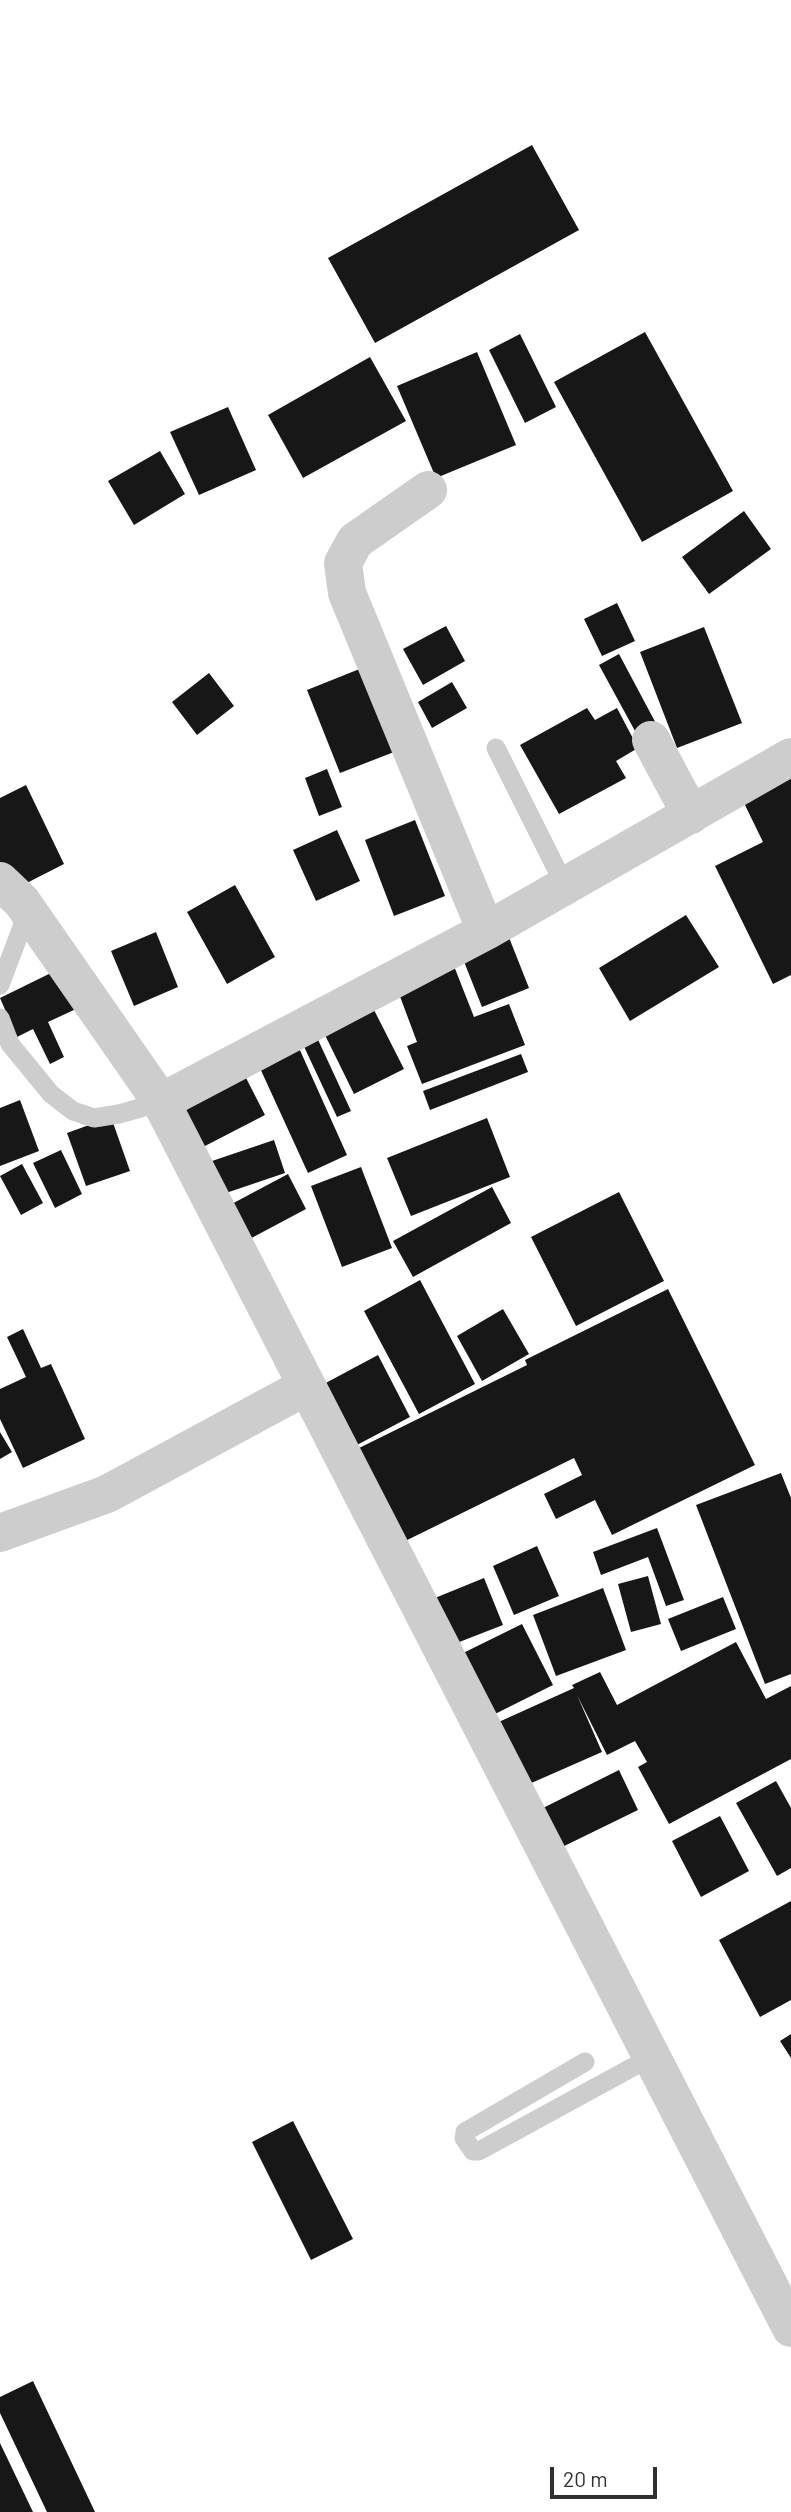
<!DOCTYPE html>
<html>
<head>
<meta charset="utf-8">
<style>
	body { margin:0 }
	#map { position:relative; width:791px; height:2512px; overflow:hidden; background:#fff; font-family:Barlow,sans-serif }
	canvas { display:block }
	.scale { position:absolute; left:550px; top:2467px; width:107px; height:32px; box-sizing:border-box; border:4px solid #303030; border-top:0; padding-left:9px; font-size:21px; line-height:24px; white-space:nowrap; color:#303030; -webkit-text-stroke:5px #fff; paint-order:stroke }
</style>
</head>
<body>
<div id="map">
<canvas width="791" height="2512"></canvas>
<div class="scale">20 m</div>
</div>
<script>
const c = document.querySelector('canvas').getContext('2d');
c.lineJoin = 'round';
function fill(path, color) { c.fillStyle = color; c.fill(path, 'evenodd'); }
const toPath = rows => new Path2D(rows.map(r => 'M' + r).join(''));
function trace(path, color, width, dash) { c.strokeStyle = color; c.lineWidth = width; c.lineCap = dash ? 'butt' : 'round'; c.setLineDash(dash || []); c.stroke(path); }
fill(toPath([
	[532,145,579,230,375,343,328,258],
	[645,332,733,491,642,542,554,382],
	[520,334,556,407,525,423,489,350],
	[477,352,516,445,436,478,397,386],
	[370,357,406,421,303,478,268,415],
	[228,407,256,470,199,495,170,432],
	[160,451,185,494,134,525,108,481],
	[744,511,771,549,709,594,682,557],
	[617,603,635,641,602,656,584,619],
	[446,626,465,661,423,685,403,649],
	[704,627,742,723,677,748,640,652],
	[619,654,660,731,641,742,599,665],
	[362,668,394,752,340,773,307,690],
	[209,673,234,706,197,735,172,702],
	[452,682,467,708,432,728,418,702],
	[587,708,595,720,617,708,638,748,616,761,626,778,559,814,520,745],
	[327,769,342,807,319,816,305,778],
	[791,778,791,975,773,984,715,866,763,842,743,801],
	[26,785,64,864,13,890,0,863,0,798],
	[415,820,445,896,394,916,365,840],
	[337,830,360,881,316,901,293,850],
	[235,885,275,957,227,984,187,912],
	[686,915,719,967,630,1021,599,968],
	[156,932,178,987,134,1006,111,951],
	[508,935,529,988,482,1007,461,954],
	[452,961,474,1017,509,1004,525,1045,422,1084,407,1046,417,1042,395,983],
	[57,970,76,1009,48,1022,64,1057,50,1064,33,1029,17,1037,0,998],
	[372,1006,404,1069,354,1094,323,1031],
	[314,1031,351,1111,337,1117,300,1038],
	[299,1048,347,1155,308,1173,259,1066],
	[521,1054,528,1072,430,1110,423,1091],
	[244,1074,265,1115,203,1147,182,1106],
	[20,1100,39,1151,0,1166,0,1108],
	[111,1117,130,1171,86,1186,67,1133],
	[487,1118,510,1177,411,1216,387,1158],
	[274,1140,285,1173,223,1194,212,1161],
	[61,1150,82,1194,55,1208,33,1163],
	[22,1164,43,1203,21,1215,0,1176],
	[361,1167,392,1248,342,1267,311,1186],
	[288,1174,306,1209,244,1242,226,1207],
	[492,1187,511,1223,413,1277,393,1241],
	[619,1192,664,1281,576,1326,531,1237],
	[420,1280,475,1384,419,1414,364,1311],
	[668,1289,755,1465,612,1535,595,1500,556,1519,544,1494,582,1475,574,1458,393,1547,347,1454,527,1365,525,1360],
	[503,1309,529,1354,482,1381,457,1336],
	[23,1329,41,1368,51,1364,85,1439,23,1468,0,1419,0,1389,26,1377,7,1337],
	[378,1355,410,1417,355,1446,322,1385],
	[0,1432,12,1452,0,1459],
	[781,1473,791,1498,791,1674,765,1684,696,1505],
	[657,1528,684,1600,666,1606,648,1557,601,1575,593,1552],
	[537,1546,559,1596,514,1615,493,1566],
	[648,1576,661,1624,631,1632,618,1584],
	[484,1578,503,1625,449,1646,430,1600],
	[603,1588,626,1650,556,1676,533,1615],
	[723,1597,736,1629,681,1651,668,1619],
	[522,1624,553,1685,485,1719,455,1657],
	[736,1642,766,1699,791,1686,791,1759,669,1824,638,1767,647,1762,635,1741,607,1755,577,1695,602,1752,520,1788,492,1725,574,1688,572,1685,600,1672,617,1705],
	[619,1770,638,1810,554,1851,535,1812],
	[776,1781,791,1808,791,1868,777,1876,736,1803],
	[720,1816,749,1871,701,1897,672,1841],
	[791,1901,791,2000,760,2017,719,1940],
	[791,2034,791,2058,780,2041],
	[293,2121,353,2239,311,2260,252,2142],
	[33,2381,95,2512,47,2512,0,2413,0,2397],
	[0,2443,33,2512,0,2512]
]), '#171717');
trace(toPath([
	[496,748,565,886],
	[0,985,28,911],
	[0,1018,10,1044,51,1094,73,1111,94,1118,119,1114,161,1102],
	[585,2062,465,2132,464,2138,473,2151,479,2151,653,2056]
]), '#cdcdcd', 19);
trace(toPath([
	[428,490,355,541,343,563,347,593,486,931],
	[651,740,691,815],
	[0,881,22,902,161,1102,791,2328],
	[161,1102,486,931,791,757],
	[0,1533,107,1494,305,1387]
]), '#cdcdcd', 38);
</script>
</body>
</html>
